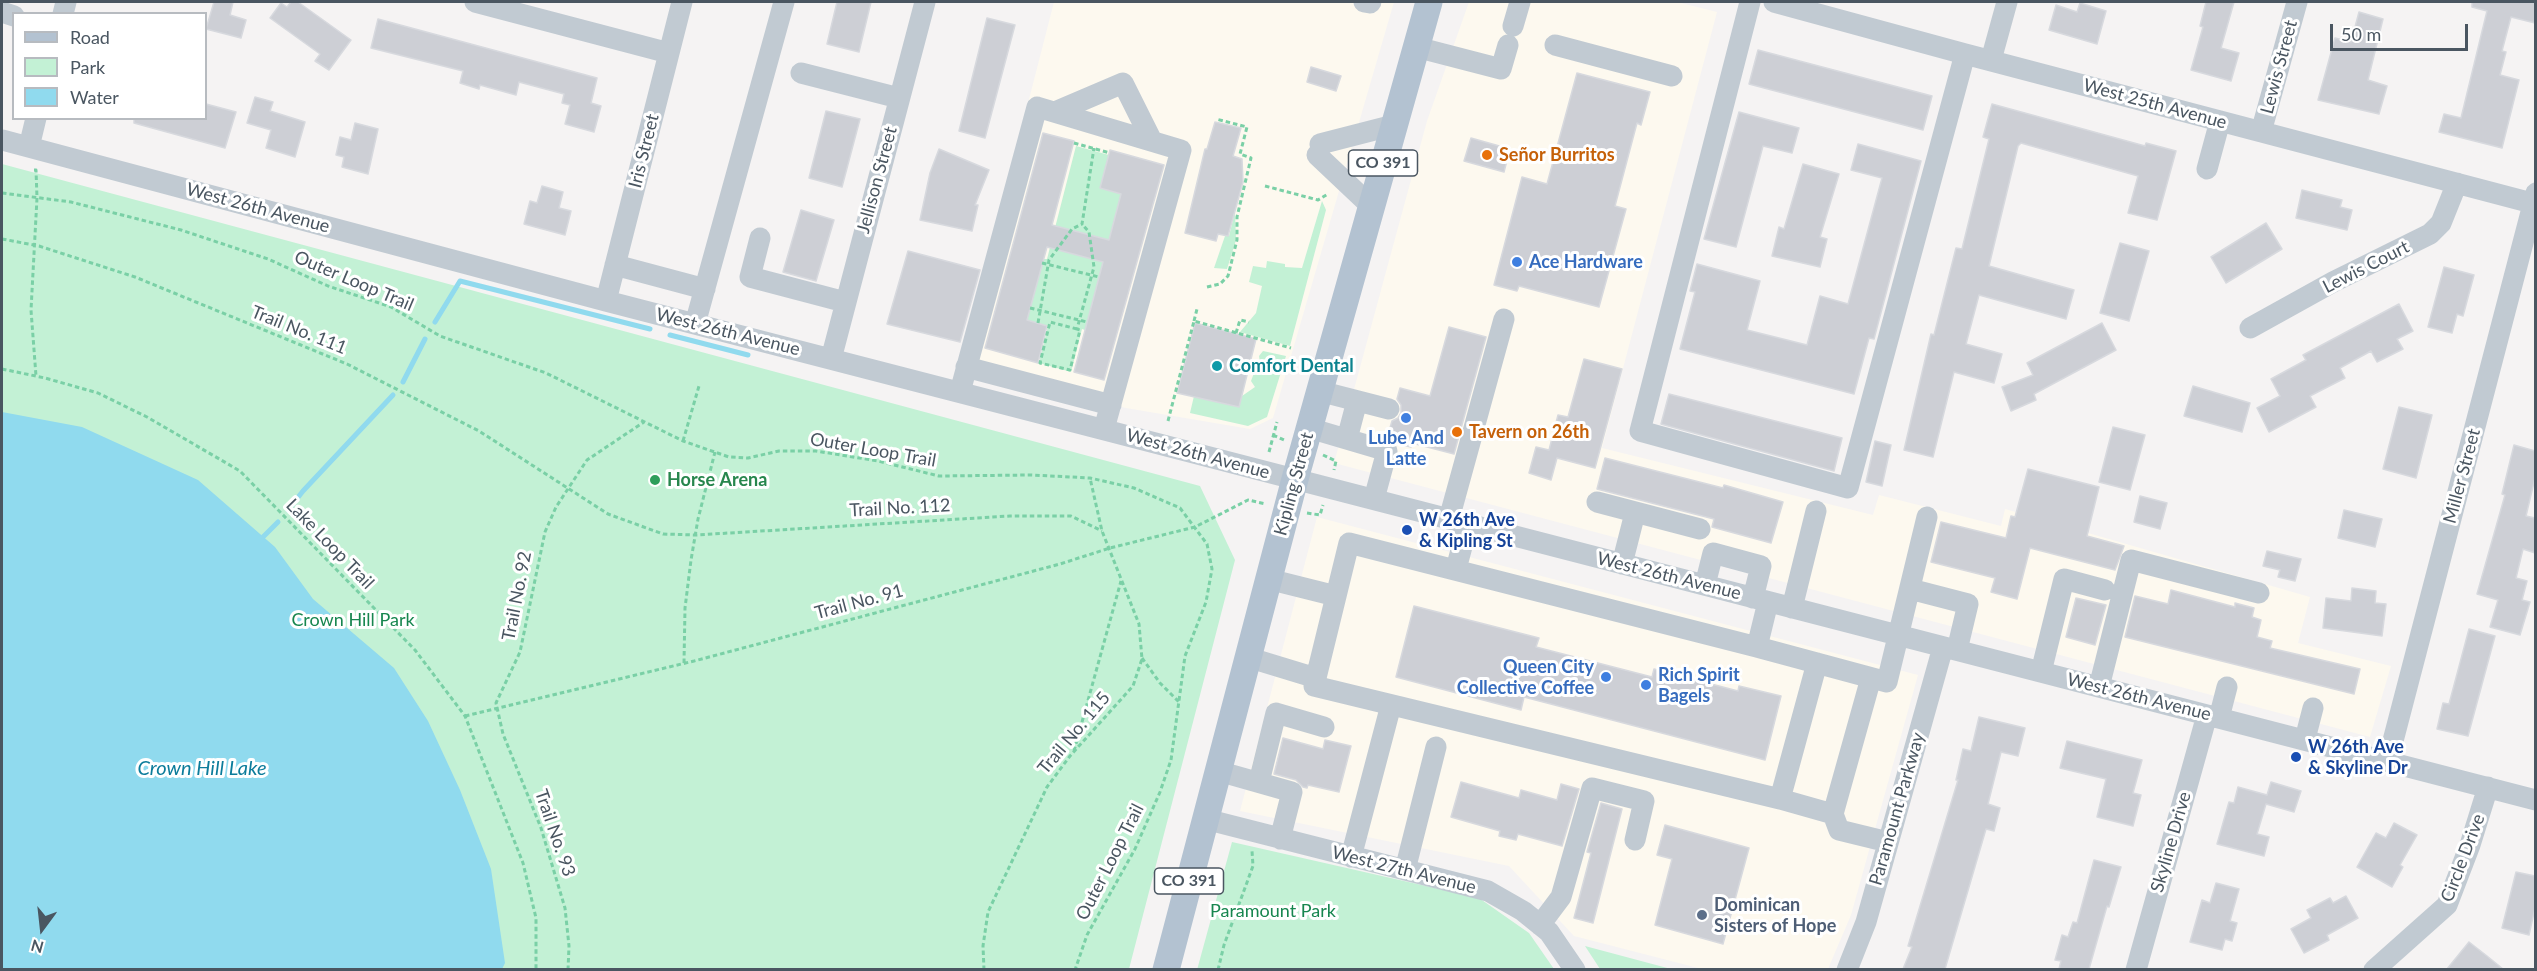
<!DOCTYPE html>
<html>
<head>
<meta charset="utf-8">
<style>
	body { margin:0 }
	#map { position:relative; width:2537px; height:971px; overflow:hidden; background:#f5f3f3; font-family:Lato,sans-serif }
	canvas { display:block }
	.frame { position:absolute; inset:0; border:3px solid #4a5661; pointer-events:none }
	.legend { position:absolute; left:12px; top:12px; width:195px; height:108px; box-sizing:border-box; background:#fff; border:2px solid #b7bbc0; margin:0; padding:8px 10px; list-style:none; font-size:18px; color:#4a5661 }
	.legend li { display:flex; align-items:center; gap:12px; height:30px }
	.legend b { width:30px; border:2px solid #b7bbc0 }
	.north { position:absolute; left:12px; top:899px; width:60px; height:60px; -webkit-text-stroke:4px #fff; paint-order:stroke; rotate:195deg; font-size:16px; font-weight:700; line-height:24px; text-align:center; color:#4a5661 }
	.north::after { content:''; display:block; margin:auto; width:21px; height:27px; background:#4a5661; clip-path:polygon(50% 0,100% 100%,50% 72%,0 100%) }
	.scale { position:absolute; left:2330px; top:24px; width:138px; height:27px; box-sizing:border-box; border:3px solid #4a5661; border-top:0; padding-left:8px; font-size:18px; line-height:21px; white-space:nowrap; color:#4a5661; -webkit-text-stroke:4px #fff; paint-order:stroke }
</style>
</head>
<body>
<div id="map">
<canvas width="2537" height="971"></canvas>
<div class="frame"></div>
<ul class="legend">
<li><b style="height:8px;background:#b3c2d1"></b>Road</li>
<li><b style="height:16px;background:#c3f1d5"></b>Park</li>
<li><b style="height:16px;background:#90daee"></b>Water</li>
</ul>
<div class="north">N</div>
<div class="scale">50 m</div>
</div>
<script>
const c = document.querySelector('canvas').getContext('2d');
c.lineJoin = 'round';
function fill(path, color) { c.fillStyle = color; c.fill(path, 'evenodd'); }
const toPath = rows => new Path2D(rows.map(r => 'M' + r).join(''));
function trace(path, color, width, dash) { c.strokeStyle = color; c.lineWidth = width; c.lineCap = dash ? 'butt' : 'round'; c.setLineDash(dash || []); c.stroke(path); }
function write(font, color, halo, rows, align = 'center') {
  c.font = font + ' Lato,sans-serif'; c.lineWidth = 6; c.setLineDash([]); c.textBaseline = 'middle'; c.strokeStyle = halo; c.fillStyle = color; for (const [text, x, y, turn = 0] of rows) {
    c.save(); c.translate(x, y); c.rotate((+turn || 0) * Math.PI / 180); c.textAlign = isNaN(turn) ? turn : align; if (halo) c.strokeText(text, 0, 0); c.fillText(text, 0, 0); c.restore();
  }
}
fill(toPath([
	[1054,2,1394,2,1273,418,1250,429,1126,408,960,368],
	[1469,2,1677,2,1717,12,1602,448,1873,515,1879,495,2001,526,2005,509,2310,597,2298,643,2391,666,2370,737,1334,463,1427,121],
	[1317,517,1918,675,1851,915,1828,969,1702,969,1574,936,1509,866,1240,811]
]), '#fdf9ef');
fill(toPath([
	[1076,146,1109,155,1121,194,1085,330,1082,329,1071,372,1039,363,1048,326,1027,320,1043,259,1047,259],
	[2,164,1200,486,1235,560,1129,969,2,969],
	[1322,201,1326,210,1290,346,1240,332,1256,313,1262,286,1249,282,1253,266,1266,268,1267,261,1285,264,1285,267,1302,268],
	[1235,212,1236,240,1227,269,1214,268,1225,236,1229,236],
	[1263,351,1286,356,1267,417,1248,426,1190,413,1194,396,1239,407,1242,396,1255,387,1251,381,1257,365,1260,363,1259,356],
	[1232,842,1479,898,1529,933,1554,969,1197,970],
	[1585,946,1671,969,1600,969]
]), '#c3f1d5');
fill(toPath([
	[2,412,82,427,198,480,275,547,313,599,394,668,428,721,460,790,491,869,505,963,502,969,2,969]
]), '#90daee');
trace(toPath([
	[435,322,460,281,650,329],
	[670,335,748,355],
	[403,382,425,339],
	[288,510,303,491,393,395],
	[263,537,278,522]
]), '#90daee', 5);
const building = toPath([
	[214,2,233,2,230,15,246,20,241,38,206,29,214,2],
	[291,2,298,2,351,40,329,70,315,61,320,54,270,18,281,3,287,7,291,2],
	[837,2,871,2,859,52,827,44,837,2],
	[2206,2,2234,2,2221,48,2239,53,2231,81,2191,70,2203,27,2200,26,2206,2],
	[2472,2,2535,2,2535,23,2511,17,2502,51,2506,52,2500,75,2519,80,2502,148,2439,132,2444,114,2461,118,2487,11,2472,7,2472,2],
	[2080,3,2106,11,2097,44,2049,30,2056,5,2077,12,2080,3],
	[2359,12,2383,19,2368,80,2387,86,2379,114,2318,100,2335,38,2351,42,2359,12],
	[987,18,1015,25,985,138,959,131,987,18],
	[378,19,597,78,591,103,601,106,594,132,565,124,570,105,562,103,564,94,519,82,516,95,480,85,479,89,460,83,463,71,371,48,378,19],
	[1758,50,1932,96,1923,130,1749,84,1758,50],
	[1311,67,1341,76,1336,91,1307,82,1311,67],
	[1577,73,1650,92,1641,125,1637,123,1615,206,1626,209,1599,307,1519,286,1517,291,1494,285,1522,177,1547,184,1577,73],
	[255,97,273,102,270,111,305,122,295,157,266,148,271,130,247,123,255,97],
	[206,104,236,112,225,148,134,123,134,118,206,118,206,104],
	[1992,104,2145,146,2146,143,2176,151,2157,220,2128,213,2138,176,2021,143,2018,146,1989,266,2074,290,2066,319,1979,295,1966,344,2002,354,1994,383,1954,372,1933,457,1904,450,1931,334,1934,335,1956,248,1962,249,1989,139,1983,137,1992,104],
	[826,111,860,119,842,187,809,178,826,111],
	[1739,112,1799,128,1792,153,1763,146,1736,247,1704,239,1739,112],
	[1215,122,1241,128,1233,156,1242,159,1243,182,1228,236,1218,234,1216,241,1185,233,1205,149,1207,149,1215,122],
	[355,123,378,129,368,174,342,167,344,157,336,155,340,137,351,140,355,123],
	[1043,133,1074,141,1052,225,1109,240,1121,194,1100,188,1110,150,1164,165,1104,380,1074,372,1103,262,1047,247,1027,320,1047,326,1038,363,985,348,1043,133],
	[1471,138,1510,149,1504,172,1464,161,1471,138],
	[1858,144,1921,161,1874,339,1869,338,1854,394,1680,349,1695,292,1690,291,1697,264,1760,281,1747,330,1807,345,1820,296,1848,304,1882,178,1851,170,1858,144],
	[939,149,989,170,975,205,978,205,972,231,920,220,930,173,939,149],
	[1803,164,1839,174,1820,237,1827,239,1820,267,1772,256,1779,227,1784,229,1803,164],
	[542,186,563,192,559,208,571,211,565,235,524,224,530,201,537,203,542,186],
	[2302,190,2342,200,2340,207,2352,210,2347,230,2296,218,2302,190],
	[801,210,834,220,816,281,783,272,801,210],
	[2266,223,2282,249,2226,283,2211,257,2266,223],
	[2120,243,2149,251,2129,321,2100,313,2120,243],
	[908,251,980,270,960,342,887,324,908,251],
	[2444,267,2474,275,2463,316,2457,314,2452,333,2428,327,2444,267],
	[2399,304,2413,331,2397,339,2403,349,2377,362,2371,351,2340,368,2345,378,2310,396,2316,407,2269,432,2257,408,2280,396,2271,379,2306,360,2303,355,2399,304],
	[1195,323,1256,339,1239,407,1177,393,1195,323],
	[2102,323,2116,350,2034,394,2036,400,2011,411,2002,387,2033,375,2027,363,2102,323],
	[1449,327,1486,337,1454,454,1412,443,1411,447,1397,444,1387,438,1392,421,1398,418,1401,413,1401,405,1397,399,1400,388,1430,396,1449,327],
	[1584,359,1622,369,1595,468,1557,458,1551,480,1529,473,1536,447,1549,450,1558,415,1568,417,1584,359],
	[2193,386,2250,403,2242,432,2184,416,2193,386],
	[1669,394,1842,438,1834,471,1661,424,1669,394],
	[2399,407,2432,415,2416,478,2383,469,2399,407],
	[2113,427,2145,435,2130,490,2099,482,2113,427],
	[1875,441,1891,445,1882,486,1866,482,1875,441],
	[2514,445,2535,451,2535,478,2526,516,2535,518,2535,553,2523,549,2516,578,2527,581,2522,600,2530,602,2520,635,2490,627,2498,600,2477,594,2505,495,2502,494,2514,445],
	[1605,458,1723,488,1724,485,1783,502,1771,543,1712,527,1714,519,1597,489,1605,458],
	[2028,469,2099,487,2087,536,2124,546,2115,570,2030,548,2017,599,1991,592,1995,578,1931,562,1941,522,2006,538,2011,516,2015,517,2028,469],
	[2140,496,2167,503,2160,529,2134,522,2140,496],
	[2344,510,2382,519,2375,547,2338,538,2344,510],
	[2267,551,2301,559,2295,581,2278,577,2280,570,2263,566,2267,551],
	[2352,588,2376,591,2375,603,2386,604,2382,636,2323,628,2326,598,2351,601,2352,588],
	[2171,590,2235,607,2235,603,2254,608,2252,617,2261,620,2257,637,2272,641,2270,648,2360,669,2354,694,2125,637,2135,596,2168,604,2171,590],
	[2076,598,2106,605,2095,645,2066,637,2076,598],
	[1414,606,1539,638,1536,647,1652,677,1654,669,1738,691,1739,686,1781,696,1765,760,1524,697,1521,710,1396,677,1414,606],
	[2469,629,2495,636,2468,736,2437,729,2443,703,2449,704,2469,629],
	[1979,717,2025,728,2018,756,2001,752,1988,804,2000,808,1994,831,1986,829,1945,969,1903,969,1912,947,1908,946,1958,780,1956,780,1963,749,1971,751,1979,717],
	[1283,738,1323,749,1325,740,1351,746,1339,792,1308,785,1307,788,1303,787,1296,780,1274,774,1283,738],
	[2067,741,2142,760,2133,793,2141,795,2133,826,2097,817,2106,779,2060,768,2067,741],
	[1461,782,1519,798,1521,790,1557,800,1561,784,1579,789,1562,846,1518,834,1516,840,1499,836,1500,831,1451,817,1461,782],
	[2271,782,2301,791,2294,812,2266,804,2257,834,2269,837,2264,856,2217,844,2229,802,2234,803,2238,787,2267,795,2271,782],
	[1601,803,1622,809,1593,923,1574,918,1591,853,1587,852,1601,803],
	[2394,823,2417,835,2400,865,2403,867,2392,887,2357,867,2376,833,2386,838,2394,823],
	[1665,825,1749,848,1723,944,1655,925,1672,859,1657,855,1665,825],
	[2094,860,2121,867,2109,907,2107,906,2089,969,2059,969,2061,961,2055,960,2062,935,2068,937,2073,922,2077,923,2094,860],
	[2516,872,2535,876,2535,908,2529,935,2502,928,2516,872],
	[2216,883,2239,889,2230,921,2237,923,2232,941,2225,939,2222,950,2190,942,2202,900,2210,903,2216,883],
	[2346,896,2358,918,2327,935,2329,940,2304,953,2291,929,2311,918,2307,910,2330,898,2333,903,2346,896],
	[2469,942,2487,956,2503,969,2447,969,2469,942]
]);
fill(building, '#cdcfd5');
trace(building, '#d7d9de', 1.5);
trace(toPath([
	[1074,143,1110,153],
	[34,170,36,170,37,198,31,310,36,376],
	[1265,186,1318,200,1328,194],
	[2,193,71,202,181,230,268,259,328,286,391,307,440,336,546,373,683,441,729,457,748,458,779,451,816,451,878,461,939,476,1031,475,1090,478,1134,488,1180,508,1207,544,1212,569,1206,602,1185,656,1171,760,1160,792,1135,849,1087,935,1075,970],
	[2,239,39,246,135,277,347,364,479,431,608,514,663,534,696,535,1010,516,1071,516,1102,531],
	[1042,263,1099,277],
	[1207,287,1220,284,1228,276,1237,240,1237,217,1251,158,1240,154,1247,127,1216,119],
	[1030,308,1087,322],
	[1194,321,1197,309],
	[1038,323,1049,260,1072,229,1082,224,1094,148],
	[1077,329,1050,322,1040,363,1070,370,1080,330,1077,329,1094,267,1089,232,1082,224],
	[1236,333,1240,320,1249,322],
	[2,369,45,378,98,393,147,417,240,471,415,650,465,716,523,863,536,918,536,970],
	[1168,421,1194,321,1291,348],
	[1273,435,1284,440],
	[683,441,699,386],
	[1269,452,1277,422],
	[1323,455,1336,461,1334,470],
	[1307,513,1320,515,1323,505],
	[1142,658,1160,683,1179,702],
	[684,663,685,608,691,560,698,519,715,452],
	[465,716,694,661,1060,564,1110,548,1195,527,1248,500,1266,504],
	[1074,751,1121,581],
	[568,970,569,946,565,908,541,828,503,734,496,703,520,652,545,532,556,507,587,460,644,422],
	[984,970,983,946,988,912,1047,787,1070,756,1133,686,1142,659,1139,624,1102,531,1090,478],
	[1218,970,1224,945,1253,866,1252,851]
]), '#7ad0a6', 3, [4.5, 3]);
trace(toPath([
	[475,2,669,53],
	[1364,2,1370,3,1371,2],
	[1750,2,1640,431,1848,488,1965,54],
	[1774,2,1965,54,2536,204],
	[2,12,14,16],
	[63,14,66,2],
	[1513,26,1520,2],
	[1555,45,1672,76],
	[1416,47,1501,69,1508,45],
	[1991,60,2007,2],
	[801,73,899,98],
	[1055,112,1123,83,1152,141],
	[2261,132,2297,2],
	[2,140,606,301,2536,800],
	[1320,144,1394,125],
	[29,147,36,118],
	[1317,155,1371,206],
	[2207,169,2220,121],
	[760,238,750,277,845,302],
	[615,265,705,289],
	[606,301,682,2],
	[695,324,784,2],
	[2250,328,2333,282,2430,234,2441,223,2457,183],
	[831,359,925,2],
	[966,367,1111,405],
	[1319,391,1389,409],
	[960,392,1037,107,1181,150,1104,429],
	[1309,428,1387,451,1374,499],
	[1347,439,1357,401],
	[1597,502,1700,529],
	[1449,519,1504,319],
	[1622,564,1635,513],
	[1456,569,1468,524],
	[1268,579,1336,596],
	[1705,585,1713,553,1761,566,1753,598],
	[1910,589,1968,604,1957,650],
	[1768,602,1757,647,1887,682,1927,517],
	[1792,608,1816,511],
	[1757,647,1349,543,1314,686,1780,799,1817,663],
	[1247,657,1316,678],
	[2041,672,2064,579,2105,590],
	[2099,687,2131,560,2259,593],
	[2219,718,2227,687],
	[2305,739,2313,708],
	[2388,760,2536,193],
	[1218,771,1292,792,1280,839],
	[1259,782,1276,713,1324,727],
	[1780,799,1833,814,1839,830,1888,842],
	[1833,814,1871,678],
	[1205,819,1488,891,1523,911,1549,932,1575,970],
	[1351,857,1391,705],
	[1405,870,1436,747],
	[1540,925,1561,897,1592,788,1644,801,1635,840],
	[1847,970,1866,922,1943,647],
	[2136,970,2207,715],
	[2374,970,2447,905,2470,845,2488,787]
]), '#c1cad2', 21);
trace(toPath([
	[1166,970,1295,479,1429,2]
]), '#b3c2d1', 27);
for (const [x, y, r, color] of [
	[1487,155,6,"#e8710a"],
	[1517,262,6,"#3f7fe0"],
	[1217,366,6,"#0f9aa8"],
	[1406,418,6,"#3f7fe0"],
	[1457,432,6,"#e8710a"],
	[655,480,6,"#2e9e5b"],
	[1407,530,6,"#1a4fb4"],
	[1606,677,6,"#3f7fe0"],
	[1646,685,6,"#3f7fe0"],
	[2296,757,6,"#1a4fb4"],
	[1702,915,6,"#5c6f8a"]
]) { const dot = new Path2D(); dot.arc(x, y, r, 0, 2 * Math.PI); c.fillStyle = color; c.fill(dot); trace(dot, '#fff', 2); }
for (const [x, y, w] of [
	[1383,163,69],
	[1189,881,69]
]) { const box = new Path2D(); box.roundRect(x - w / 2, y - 13, w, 26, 4.5); c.fillStyle = '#fff'; c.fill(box); trace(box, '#4a5661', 1.5); }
write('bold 16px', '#4a5661', null, [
	["CO 391",1383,163],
	["CO 391",1189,881]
]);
write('18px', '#4a5661', '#fff', [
	["Lewis Street",2279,67,-75],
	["West 25th Avenue",2155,104,15],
	["Iris Street",644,151,-76],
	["Jellison Street",877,180,-75],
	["West 26th Avenue",258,208,15],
	["Lewis Court",2366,267,-27],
	["Outer Loop Trail",354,281,23],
	["Trail No. 111",299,330,22],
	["West 26th Avenue",728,332,14],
	["Outer Loop Trail",873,450,10],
	["West 26th Avenue",1198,454,15],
	["Miller Street",2462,476,-75],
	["Kipling Street",1294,484,-75],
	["Trail No. 112",900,508,-3],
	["Lake Loop Trail",330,544,46],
	["West 26th Avenue",1669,576,14],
	["Trail No. 92",517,596,-79],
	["Trail No. 91",859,602,-15],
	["West 26th Avenue",2139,697,14],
	["Trail No. 115",1074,733,-50],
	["Paramount Parkway",1897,809,-74],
	["Trail No. 93",555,833,71],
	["Skyline Drive",2171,842,-74],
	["Circle Drive",2463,858,-69],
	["Outer Loop Trail",1110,862,-63],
	["West 27th Avenue",1404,870,14]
]);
write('bold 18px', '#c56008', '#fff', [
	["Señor Burritos",1499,155],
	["Tavern on 26th",1469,432]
], 'left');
write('bold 18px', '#366cbe', '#fff', [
	["Ace Hardware",1529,262],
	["Lube And",1406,438,"center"],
	["Latte",1406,459,"center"],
	["Queen City",1594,667,"right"],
	["Collective Coffee",1594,688,"right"],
	["Rich Spirit",1658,675],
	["Bagels",1658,696]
], 'left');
write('bold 18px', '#0d838f', '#fff', [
	["Comfort Dental",1229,366]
], 'left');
write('bold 18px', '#27864d', '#fff', [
	["Horse Arena",667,480]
], 'left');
write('bold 18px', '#164399', '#fff', [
	["W 26th Ave",1419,520],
	["& Kipling St",1419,541],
	["W 26th Ave",2308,747],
	["& Skyline Dr",2308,768]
], 'left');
write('18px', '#17864f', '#fff', [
	["Crown Hill Park",353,620],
	["Paramount Park",1273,911]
]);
write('bold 18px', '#4e5e75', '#fff', [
	["Dominican",1714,905],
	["Sisters of Hope",1714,926]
], 'left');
write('italic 20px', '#0c7c9b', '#fff', [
	["Crown Hill Lake",202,769]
]);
</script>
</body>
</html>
